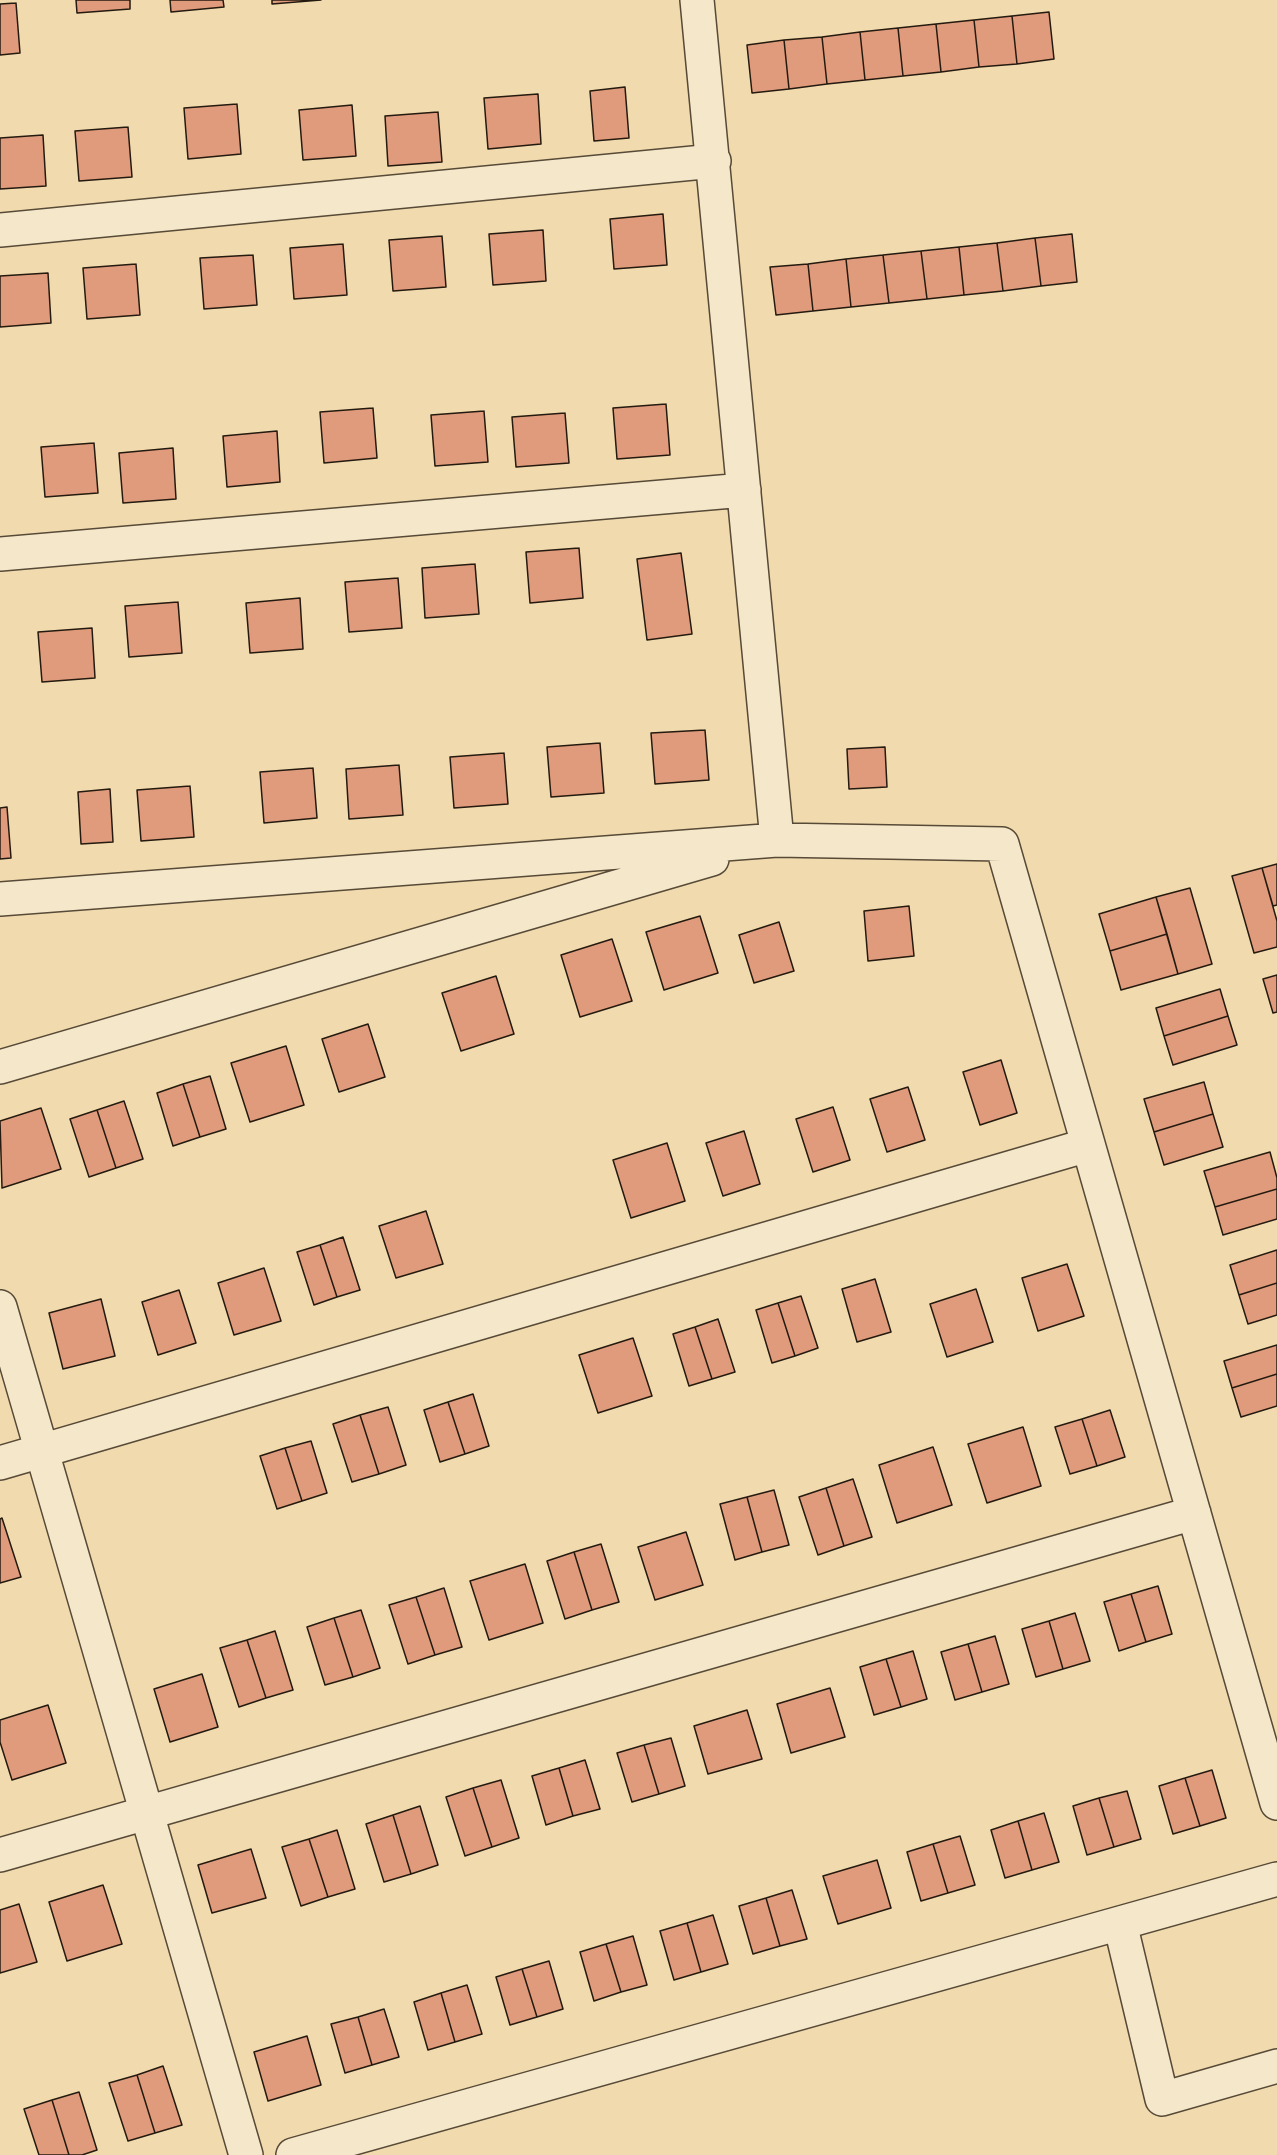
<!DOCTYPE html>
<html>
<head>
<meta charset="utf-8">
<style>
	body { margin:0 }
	canvas { display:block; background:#f0daae }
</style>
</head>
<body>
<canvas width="1277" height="2155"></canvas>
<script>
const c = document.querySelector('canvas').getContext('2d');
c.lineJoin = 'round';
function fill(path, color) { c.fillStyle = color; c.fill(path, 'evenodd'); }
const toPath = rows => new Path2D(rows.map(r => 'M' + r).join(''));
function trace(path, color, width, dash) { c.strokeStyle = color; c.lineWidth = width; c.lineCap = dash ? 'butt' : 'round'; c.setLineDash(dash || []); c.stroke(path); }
const building = toPath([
	[76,0,130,0,130,9,77,13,76,0],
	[170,0,223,0,224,7,171,12,170,0],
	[272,0,321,0,272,4,272,0],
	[16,3,20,53,0,55,0,4,16,3],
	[1049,12,1054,59,1017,64,1012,16,1049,12],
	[1012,16,1017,64,979,67,974,20,1012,16],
	[974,20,979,67,941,72,936,24,974,20],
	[936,24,941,72,903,76,898,28,936,24],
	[898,28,903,76,865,80,860,32,898,28],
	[860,32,865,80,827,84,822,37,860,32],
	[822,37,827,84,789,89,784,40,822,37],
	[784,40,789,89,752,93,747,45,784,40],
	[625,87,629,138,594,141,590,91,625,87],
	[538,94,541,144,488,149,484,98,538,94],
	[237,104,241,154,188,159,184,108,237,104],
	[352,105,356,156,303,160,299,110,352,105],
	[438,112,442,162,388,166,385,116,438,112],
	[128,127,132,177,79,181,75,131,128,127],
	[43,135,46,186,0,189,0,138,43,135],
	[663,214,667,265,614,269,610,219,663,214],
	[543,230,546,281,493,285,489,234,543,230],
	[1072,234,1077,282,1041,286,1035,238,1072,234],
	[442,236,446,287,393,291,389,240,442,236],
	[1035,238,1041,286,1003,291,997,243,1035,238],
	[997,243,1003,291,964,295,959,247,997,243],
	[343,244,347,295,294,299,290,248,343,244],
	[959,247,964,295,927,299,921,251,959,247],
	[921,251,927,299,889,303,883,255,921,251],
	[253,255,257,305,204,309,200,258,253,255],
	[883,255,889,303,851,307,846,259,883,255],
	[846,259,851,307,813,311,808,264,846,259],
	[136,264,140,315,87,319,83,268,136,264],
	[808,264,813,311,776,315,770,267,808,264],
	[48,273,51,323,0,327,0,276,48,273],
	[666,404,670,455,617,459,613,408,666,404],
	[373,408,377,458,324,463,320,412,373,408],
	[484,411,488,462,435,466,431,415,484,411],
	[565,413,569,463,516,467,512,417,565,413],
	[277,431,280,482,227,487,223,436,277,431],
	[94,443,98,493,45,497,41,447,94,443],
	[173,448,176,499,123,503,119,453,173,448],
	[579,548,583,598,530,603,526,552,579,548],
	[681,553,692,634,647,640,637,559,681,553],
	[475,564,479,614,425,618,422,568,475,564],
	[398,578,402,628,349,632,345,582,398,578],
	[300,598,303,649,250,653,246,603,300,598],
	[178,602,182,653,129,657,125,606,178,602],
	[92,628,95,678,42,682,38,632,92,628],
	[705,730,709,780,655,784,651,733,705,730],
	[600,743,604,793,551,797,547,747,600,743],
	[885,747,887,787,849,789,847,749,885,747],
	[504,753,508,804,454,808,450,757,504,753],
	[399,765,403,815,349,819,346,769,399,765],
	[313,768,317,818,264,823,260,772,313,768],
	[190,786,194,837,141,841,137,790,190,786],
	[110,789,113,842,81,844,78,792,110,789],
	[7,807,11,858,0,859,0,808,7,807],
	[1277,864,1277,905,1273,906,1262,868,1277,864],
	[1262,868,1277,921,1277,947,1254,953,1232,876,1262,868],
	[1190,888,1212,964,1178,974,1156,897,1190,888],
	[1156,897,1167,934,1110,951,1099,914,1156,897],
	[909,906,914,956,868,961,864,911,909,906],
	[700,916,718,973,664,990,646,932,700,916],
	[779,922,794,971,754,983,739,935,779,922],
	[1167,934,1178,974,1121,990,1110,951,1167,934],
	[612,939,632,1001,580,1017,561,955,612,939],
	[1277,975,1277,1012,1273,1013,1263,979,1277,975],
	[496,976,514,1034,461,1051,442,993,496,976],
	[1220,989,1228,1016,1164,1036,1156,1008,1220,989],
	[1228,1016,1237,1045,1173,1065,1164,1036,1228,1016],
	[368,1024,385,1077,339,1092,322,1039,368,1024],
	[286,1046,304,1105,250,1122,231,1063,286,1046],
	[1001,1060,1017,1113,980,1125,963,1072,1001,1060],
	[210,1076,226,1129,200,1137,183,1084,210,1076],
	[1204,1082,1213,1114,1154,1132,1144,1099,1204,1082],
	[183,1084,200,1137,173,1146,157,1093,183,1084],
	[908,1087,925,1140,887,1152,870,1099,908,1087],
	[124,1101,143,1159,116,1168,97,1110,124,1101],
	[833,1107,850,1160,813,1172,796,1119,833,1107],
	[41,1108,61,1169,2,1188,0,1121,41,1108],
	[97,1110,116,1168,89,1177,70,1119,97,1110],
	[1213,1114,1223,1147,1164,1165,1154,1132,1213,1114],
	[744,1131,760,1184,723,1196,706,1143,744,1131],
	[667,1143,685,1201,631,1218,613,1160,667,1143],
	[1270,1152,1277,1178,1277,1189,1215,1207,1204,1171,1270,1152],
	[1277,1189,1277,1219,1223,1235,1215,1207,1277,1189],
	[426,1211,443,1264,396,1278,379,1226,426,1211],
	[343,1237,360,1290,337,1297,320,1245,343,1237],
	[320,1245,337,1297,314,1305,297,1252,320,1245],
	[1277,1250,1277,1283,1239,1295,1230,1265,1277,1250],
	[1067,1264,1084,1316,1038,1331,1022,1278,1067,1264],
	[264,1268,281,1321,234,1335,218,1283,264,1268],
	[875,1279,891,1332,857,1342,842,1289,875,1279],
	[1277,1283,1277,1315,1248,1324,1239,1295,1277,1283],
	[976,1289,993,1342,947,1357,930,1304,976,1289],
	[179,1290,196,1343,158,1355,142,1302,179,1290],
	[801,1296,818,1348,795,1356,778,1303,801,1296],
	[101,1299,115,1356,63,1369,49,1313,101,1299],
	[778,1303,795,1356,772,1363,756,1310,778,1303],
	[718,1319,735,1372,712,1379,695,1327,718,1319],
	[695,1327,712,1379,689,1386,673,1334,695,1327],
	[633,1338,652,1396,598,1413,579,1355,633,1338],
	[1277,1345,1277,1374,1232,1388,1224,1361,1277,1345],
	[1277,1374,1277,1406,1241,1417,1232,1388,1277,1374],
	[473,1394,489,1446,465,1454,448,1402,473,1394],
	[448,1402,465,1454,440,1462,424,1410,448,1402],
	[388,1407,406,1465,379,1474,360,1415,388,1407],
	[1110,1410,1125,1457,1097,1466,1082,1419,1110,1410],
	[360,1415,379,1474,352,1482,333,1424,360,1415],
	[1082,1419,1097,1466,1070,1474,1055,1427,1082,1419],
	[1023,1427,1041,1486,987,1503,968,1444,1023,1427],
	[311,1441,327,1493,302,1501,285,1448,311,1441],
	[933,1447,952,1505,897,1523,879,1465,933,1447],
	[285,1448,302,1501,277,1509,260,1456,285,1448],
	[853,1479,872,1537,844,1546,826,1488,853,1479],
	[826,1488,844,1546,818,1555,799,1497,826,1488],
	[774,1490,789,1545,762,1552,747,1497,774,1490],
	[747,1497,762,1552,735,1560,720,1504,747,1497],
	[2,1518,21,1577,0,1583,0,1519,2,1518],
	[686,1532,703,1585,655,1600,638,1547,686,1532],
	[601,1544,619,1602,592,1610,574,1552,601,1544],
	[574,1552,592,1610,565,1619,547,1561,574,1552],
	[525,1564,543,1623,489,1640,470,1581,525,1564],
	[1158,1586,1172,1634,1146,1642,1131,1594,1158,1586],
	[444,1588,462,1647,435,1655,416,1597,444,1588],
	[1131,1594,1146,1642,1119,1651,1104,1602,1131,1594],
	[416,1597,435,1655,408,1664,389,1605,416,1597],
	[361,1610,380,1668,353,1677,334,1618,361,1610],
	[1075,1613,1090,1661,1063,1669,1049,1621,1075,1613],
	[334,1618,353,1677,325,1685,307,1627,334,1618],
	[1049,1621,1063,1669,1036,1677,1022,1629,1049,1621],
	[275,1631,293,1690,266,1698,247,1640,275,1631],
	[995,1636,1009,1684,982,1692,968,1644,995,1636],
	[247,1640,266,1698,239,1707,220,1648,247,1640],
	[968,1644,982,1692,955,1700,941,1652,968,1644],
	[913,1651,927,1699,901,1707,886,1659,913,1651],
	[886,1659,901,1707,874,1715,860,1667,886,1659],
	[202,1674,218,1727,170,1742,154,1689,202,1674],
	[830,1688,845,1737,791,1753,777,1704,830,1688],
	[48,1705,66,1763,12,1780,0,1742,0,1720,48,1705],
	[747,1710,762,1759,708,1774,694,1726,747,1710],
	[671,1738,685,1786,659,1794,644,1745,671,1738],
	[644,1745,659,1794,632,1802,617,1753,644,1745],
	[585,1760,600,1809,573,1816,559,1768,585,1760],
	[559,1768,573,1816,546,1825,532,1776,559,1768],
	[1212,1770,1226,1818,1200,1826,1185,1778,1212,1770],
	[1185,1778,1200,1826,1173,1834,1159,1786,1185,1778],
	[501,1780,519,1838,492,1847,473,1788,501,1780],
	[473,1788,492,1847,465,1856,446,1797,473,1788],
	[1127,1791,1141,1839,1114,1847,1099,1798,1127,1791],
	[1099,1798,1114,1847,1087,1855,1073,1806,1099,1798],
	[420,1806,438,1865,411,1874,393,1815,420,1806],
	[1044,1813,1059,1862,1032,1870,1018,1821,1044,1813],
	[393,1815,411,1874,384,1882,366,1824,393,1815],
	[1018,1821,1032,1870,1005,1878,991,1830,1018,1821],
	[337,1830,355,1889,328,1897,309,1839,337,1830],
	[960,1836,975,1885,948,1893,933,1844,960,1836],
	[309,1839,328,1897,301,1906,282,1847,309,1839],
	[933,1844,948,1893,921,1901,907,1852,933,1844],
	[251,1849,266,1898,212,1913,198,1865,251,1849],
	[877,1860,891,1908,838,1924,823,1876,877,1860],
	[103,1885,122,1944,67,1961,49,1902,103,1885],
	[792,1890,807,1939,780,1946,766,1898,792,1890],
	[766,1898,780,1946,753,1954,739,1906,766,1898],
	[19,1904,37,1962,0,1973,0,1910,19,1904],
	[713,1915,728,1964,701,1972,687,1923,713,1915],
	[687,1923,701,1972,674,1980,660,1931,687,1923],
	[633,1936,647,1985,621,1992,606,1944,633,1936],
	[606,1944,621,1992,594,2001,580,1952,606,1944],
	[549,1961,563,2009,537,2017,522,1969,549,1961],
	[522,1969,537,2017,510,2025,496,1977,522,1969],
	[467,1985,482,2034,455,2042,441,1993,467,1985],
	[441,1993,455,2042,428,2050,414,2002,441,1993],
	[384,2009,399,2057,372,2065,358,2017,384,2009],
	[358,2017,372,2065,345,2073,331,2024,358,2017],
	[307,2036,321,2085,268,2101,254,2052,307,2036],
	[163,2066,182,2125,155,2133,137,2075,163,2066],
	[137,2075,155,2133,128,2141,109,2083,137,2075],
	[79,2092,97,2150,82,2155,69,2155,52,2100,79,2092],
	[52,2100,69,2155,39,2155,24,2109,52,2100]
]);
fill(building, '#df9b7c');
trace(building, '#241a0f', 1.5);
const minor = toPath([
	[697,0,777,840],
	[0,230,714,161],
	[0,554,744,490],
	[0,899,777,840,1002,844,1277,1803],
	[0,1067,712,859],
	[0,1307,246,2155],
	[0,1463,1088,1145],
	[0,1855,1194,1513],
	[1120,1923,1162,2099,1277,2066],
	[293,2155,1277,1879]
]);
trace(minor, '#574a37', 36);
trace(minor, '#f5e7ca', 33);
</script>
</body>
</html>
